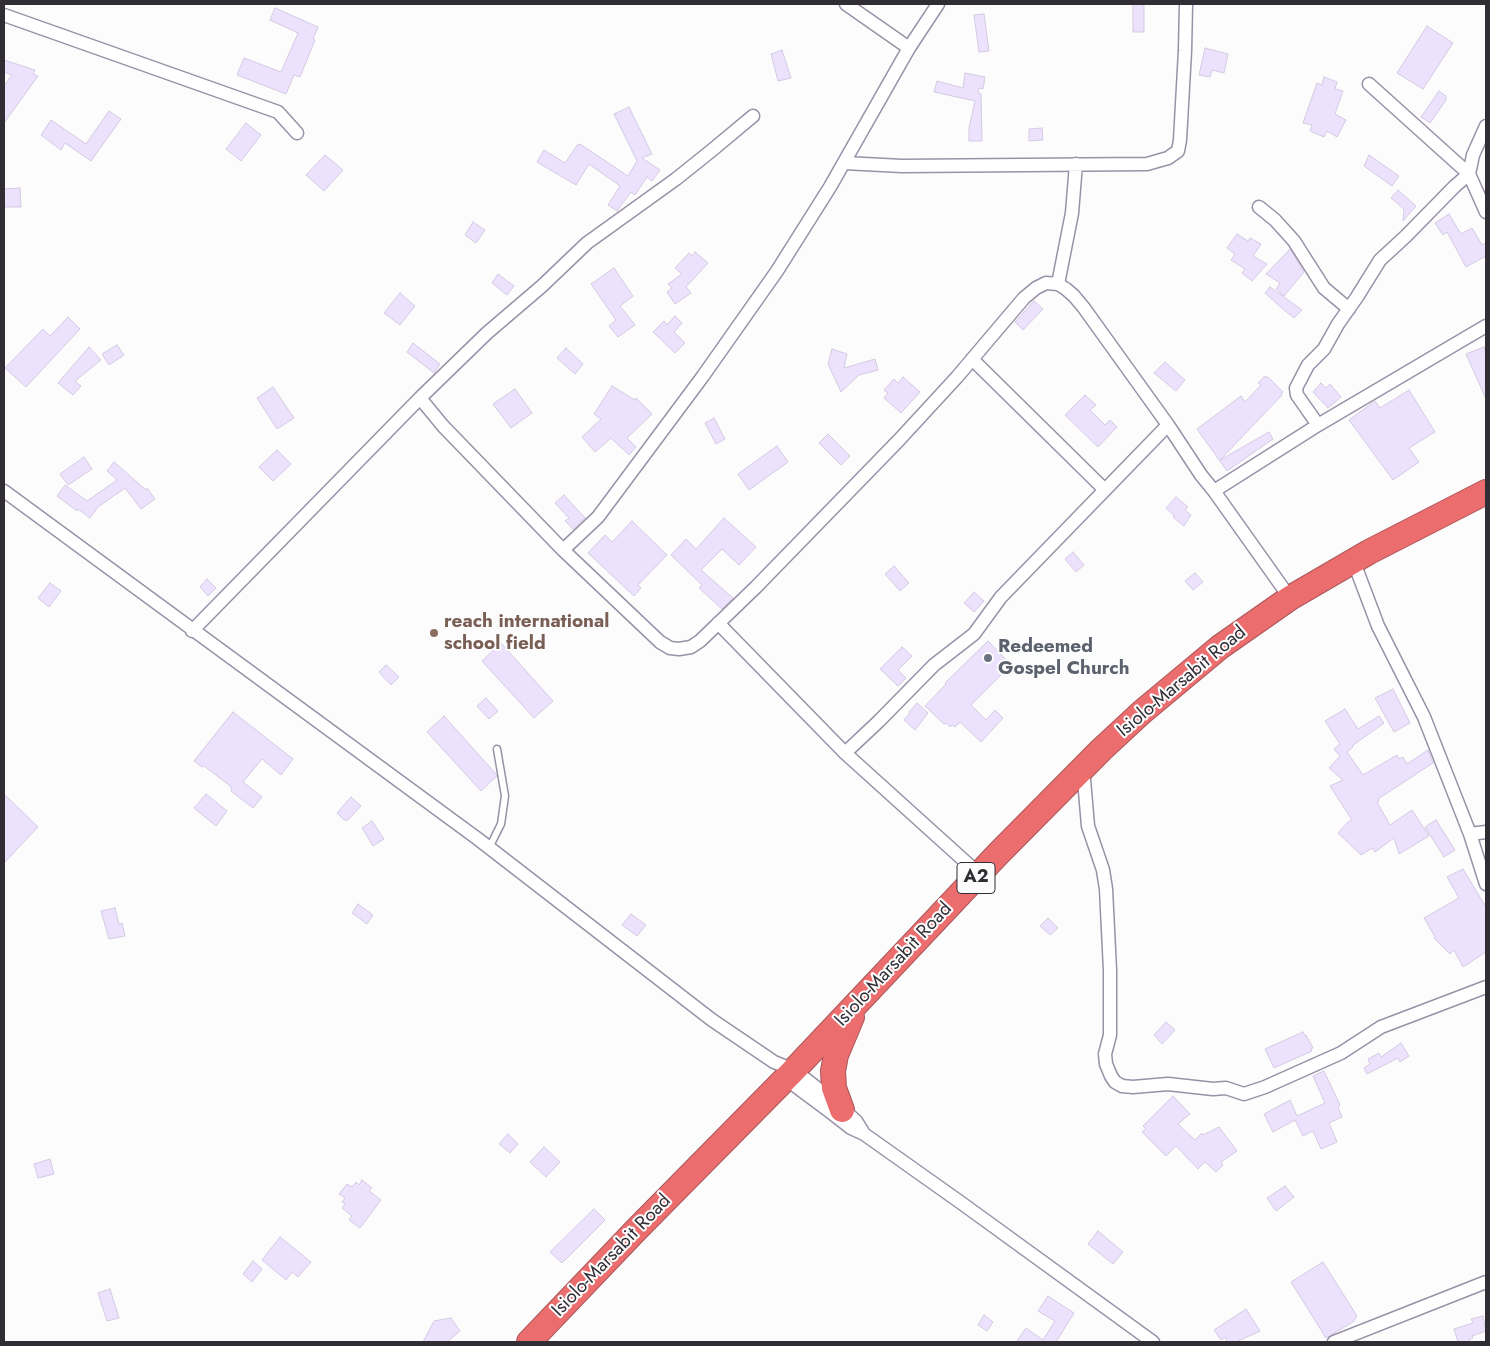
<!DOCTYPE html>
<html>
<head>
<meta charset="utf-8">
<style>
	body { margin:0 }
	#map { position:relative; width:1490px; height:1346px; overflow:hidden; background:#fcfcfc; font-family:Jost,sans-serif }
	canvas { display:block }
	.frame { position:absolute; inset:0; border:5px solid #302d35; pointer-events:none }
</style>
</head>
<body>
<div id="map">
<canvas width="1490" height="1346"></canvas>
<div class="frame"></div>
</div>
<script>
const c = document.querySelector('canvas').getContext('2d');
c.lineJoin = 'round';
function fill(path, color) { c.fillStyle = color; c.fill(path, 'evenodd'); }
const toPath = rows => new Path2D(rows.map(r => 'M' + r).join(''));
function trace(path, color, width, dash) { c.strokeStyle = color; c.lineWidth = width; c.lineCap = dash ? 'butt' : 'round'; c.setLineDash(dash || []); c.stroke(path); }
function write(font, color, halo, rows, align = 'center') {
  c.font = font + ' Jost,sans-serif'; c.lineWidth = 4; c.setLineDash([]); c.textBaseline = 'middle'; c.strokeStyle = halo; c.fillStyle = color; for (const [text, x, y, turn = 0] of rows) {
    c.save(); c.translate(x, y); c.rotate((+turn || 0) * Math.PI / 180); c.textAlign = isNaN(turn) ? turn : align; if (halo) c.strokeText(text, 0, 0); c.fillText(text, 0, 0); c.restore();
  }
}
const building = toPath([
	[1133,4,1144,4,1144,32,1133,32,1133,4],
	[275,8,318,27,313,39,315,40,300,77,294,75,286,94,237,75,244,58,281,72,298,33,270,20,275,8],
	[984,14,989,51,979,52,974,15,984,14],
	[1427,26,1453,43,1423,89,1397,73,1427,26],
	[1205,48,1228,54,1224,73,1212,70,1210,77,1199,75,1205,48],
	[782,50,791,78,778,81,771,54,782,50],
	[4,60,35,70,33,74,38,76,4,123,4,86,12,75,4,72,4,60],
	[965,73,985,77,983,89,979,88,978,93,981,94,982,141,969,141,969,128,975,101,934,92,937,81,963,88,965,73],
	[1324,77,1337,82,1335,89,1343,91,1335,114,1346,120,1337,137,1327,131,1324,137,1310,131,1312,125,1303,123,1317,83,1322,85,1324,77],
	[1439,91,1446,96,1446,100,1430,123,1421,117,1439,91],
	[629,107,652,154,642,158,660,170,652,181,647,177,635,195,631,192,617,211,608,205,620,186,589,164,576,185,537,162,544,150,565,163,578,144,580,145,580,144,628,176,637,161,614,114,629,107],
	[109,111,121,119,91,161,65,143,61,150,41,135,51,120,86,144,109,111],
	[246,123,261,135,241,161,226,149,246,123],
	[1042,128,1043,140,1029,141,1029,129,1042,128],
	[325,155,343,170,324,191,306,175,325,155],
	[1369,155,1399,176,1392,186,1364,166,1369,155],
	[20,188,21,207,4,207,4,189,20,188],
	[1398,190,1416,206,1403,221,1404,209,1391,198,1398,190],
	[1449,214,1461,234,1472,228,1482,245,1486,243,1486,256,1466,267,1447,232,1443,235,1435,223,1449,214],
	[473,222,485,230,476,243,465,235,473,222],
	[1237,234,1248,241,1250,238,1261,244,1253,256,1267,264,1252,281,1242,273,1245,269,1231,260,1235,254,1227,248,1237,234],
	[1290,249,1304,272,1284,296,1276,289,1280,283,1266,274,1290,249],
	[695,252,708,263,686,287,691,293,675,304,667,292,672,288,668,284,682,274,675,268,689,253,692,256,695,252],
	[614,268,633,296,620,306,635,325,618,337,609,326,616,320,591,284,614,268],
	[498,274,514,286,507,295,492,283,498,274],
	[1270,287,1302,310,1294,318,1284,310,1265,293,1270,287],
	[400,293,415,306,400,325,384,313,400,293],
	[1034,301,1043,309,1023,330,1015,322,1034,301],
	[675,316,682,323,674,332,685,343,675,353,653,332,664,321,667,325,675,316],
	[68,317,80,329,26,387,5,368,43,329,50,336,68,317],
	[413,343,440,364,434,373,407,352,413,343],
	[117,345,124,355,109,365,102,354,117,345],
	[89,347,101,360,75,381,81,386,73,395,58,383,89,347],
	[1484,347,1486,353,1486,399,1466,354,1484,347],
	[566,348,583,364,575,374,557,358,566,348],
	[832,349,847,354,844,368,875,359,878,370,859,375,841,392,828,364,832,349],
	[1165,362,1185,380,1176,391,1154,373,1165,362],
	[903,377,920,392,901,413,884,398,888,393,884,390,894,379,898,383,903,377],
	[1264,377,1268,377,1283,392,1281,394,1282,395,1220,460,1269,432,1273,439,1227,471,1197,429,1241,396,1245,402,1261,385,1258,383,1264,377],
	[1321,383,1326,388,1330,384,1341,397,1328,408,1313,392,1321,383],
	[612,386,635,400,636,398,652,414,627,438,636,447,629,455,611,438,595,452,582,437,601,419,594,414,612,386],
	[273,387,294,418,277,429,257,398,273,387],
	[515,389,532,413,511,428,493,404,515,389],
	[1409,390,1435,432,1409,448,1419,462,1393,480,1349,420,1375,401,1380,408,1409,390],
	[1085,395,1096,405,1090,410,1105,425,1110,420,1117,427,1098,447,1065,415,1085,395],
	[714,418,725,439,716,444,705,423,714,418],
	[828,434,850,456,841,465,819,443,828,434],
	[777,446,788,462,749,490,738,474,777,446],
	[277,450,291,464,273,481,259,467,277,450],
	[84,457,92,469,68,485,60,474,84,457],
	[114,462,146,490,147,488,155,499,141,509,125,488,98,507,90,518,78,509,77,511,57,496,65,485,87,501,117,480,107,471,114,462],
	[564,495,585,518,573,529,565,521,569,518,555,503,564,495],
	[1176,497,1188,507,1185,510,1191,515,1184,526,1173,517,1175,516,1166,508,1176,497],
	[724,518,756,547,739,565,722,549,701,570,733,598,722,609,699,588,702,585,671,555,686,539,696,549,724,518],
	[632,521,667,555,638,585,641,588,634,596,588,553,605,535,612,542,632,521],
	[1073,552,1084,565,1076,572,1065,559,1073,552],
	[894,566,909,583,900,591,885,574,894,566],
	[1195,573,1203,582,1193,590,1185,581,1195,573],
	[207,579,216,588,208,596,200,587,207,579],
	[50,583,61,591,49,607,38,598,50,583],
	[974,592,984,601,974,612,964,603,974,592],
	[988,641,1011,665,971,705,986,720,995,710,1003,718,981,742,960,722,955,727,952,725,950,727,946,723,944,724,925,706,946,684,945,683,988,641],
	[501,643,553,701,534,718,482,661,501,643],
	[902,647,912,656,898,670,906,678,898,686,880,669,902,647],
	[386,665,399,677,391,685,379,672,386,665],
	[1393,689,1410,723,1394,732,1375,698,1393,689],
	[486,698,498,711,489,719,477,706,486,698],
	[917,703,928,713,915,730,904,720,910,713,909,712,917,703],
	[1345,709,1358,729,1379,716,1384,723,1352,746,1353,747,1347,752,1363,775,1397,755,1399,759,1403,757,1407,764,1428,750,1433,763,1378,799,1379,801,1377,802,1390,825,1412,810,1429,836,1399,854,1394,838,1375,852,1372,848,1361,855,1338,833,1348,822,1352,820,1330,786,1343,780,1329,768,1340,756,1334,749,1340,744,1325,721,1345,709],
	[233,712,293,759,281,775,262,759,243,782,262,797,253,808,231,791,232,789,229,785,204,766,202,767,194,761,233,712],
	[444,716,496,774,497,776,481,791,427,732,444,716],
	[4,794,38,827,4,863,4,794],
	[206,794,227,811,216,826,194,808,206,794],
	[351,797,361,806,348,820,344,820,337,813,351,797],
	[1436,820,1455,850,1444,857,1425,827,1436,820],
	[372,821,384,839,373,846,362,828,372,821],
	[1463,869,1486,907,1486,952,1463,967,1454,950,1450,954,1434,938,1435,937,1424,918,1459,898,1447,877,1463,869],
	[358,904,373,915,367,924,352,913,358,904],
	[115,908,119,924,122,923,125,936,109,939,101,911,115,908],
	[631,914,646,925,637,936,622,925,631,914],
	[1048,918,1058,928,1050,935,1040,926,1048,918],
	[1166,1022,1175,1030,1162,1044,1154,1035,1166,1022],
	[1303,1032,1305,1036,1306,1035,1313,1048,1311,1049,1312,1051,1274,1068,1265,1049,1303,1032],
	[1401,1043,1409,1056,1400,1062,1398,1058,1367,1074,1364,1068,1370,1064,1368,1059,1379,1053,1381,1057,1401,1043],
	[1324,1071,1340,1105,1338,1107,1342,1117,1329,1123,1337,1142,1321,1149,1313,1131,1303,1136,1295,1120,1273,1132,1264,1114,1290,1100,1297,1116,1325,1103,1313,1076,1324,1071],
	[1173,1096,1190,1114,1178,1124,1195,1140,1202,1133,1203,1135,1219,1127,1237,1151,1221,1162,1223,1165,1216,1172,1205,1162,1198,1169,1176,1146,1166,1156,1142,1132,1146,1129,1143,1126,1173,1096],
	[508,1134,518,1144,510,1153,499,1144,508,1134],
	[544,1147,560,1162,546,1177,530,1162,544,1147],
	[50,1159,54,1174,38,1178,34,1164,50,1159],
	[362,1180,372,1188,369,1191,381,1200,360,1228,349,1220,352,1216,342,1208,345,1204,342,1202,345,1198,339,1194,347,1184,352,1187,356,1182,359,1185,362,1180],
	[1285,1186,1294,1197,1276,1211,1267,1198,1285,1186],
	[594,1209,605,1220,562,1263,550,1252,594,1209],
	[1098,1231,1123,1252,1113,1264,1088,1244,1098,1231],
	[280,1237,311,1262,298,1277,292,1272,286,1280,262,1260,280,1237],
	[253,1261,262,1269,252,1282,243,1274,253,1261],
	[1323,1262,1357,1316,1353,1322,1326,1338,1291,1282,1323,1262],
	[110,1289,119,1318,107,1321,98,1293,110,1289],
	[1048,1296,1074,1313,1056,1342,1016,1342,1026,1328,1043,1340,1055,1321,1038,1311,1048,1296],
	[1246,1309,1260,1331,1236,1342,1227,1342,1225,1337,1221,1340,1214,1330,1246,1309],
	[984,1315,993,1322,987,1331,978,1325,984,1315],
	[1483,1316,1486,1331,1472,1336,1473,1338,1469,1340,1470,1342,1458,1342,1454,1329,1473,1323,1471,1319,1483,1316],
	[451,1318,460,1331,447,1342,423,1342,434,1321,451,1318]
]);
fill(building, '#ece2fd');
trace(building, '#d3cae1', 1);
const lane = toPath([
	[489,848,501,824,505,796,497,749]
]);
const street = toPath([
	[846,4,909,48],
	[4,15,278,112,297,133],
	[1369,84,1469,174,1486,212],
	[844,163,902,166,1147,164,1168,158,1178,151,1180,140,1185,51,1186,4],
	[1259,207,1275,220,1294,241,1324,288,1349,309],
	[1058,284,1072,213,1076,164],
	[972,359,1105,490],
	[420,398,487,333,542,286,587,243,676,179,711,151,753,116],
	[1318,425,1297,395,1296,388,1308,365,1324,349,1338,324,1357,297,1380,260,1406,236,1455,186,1469,174,1473,155,1486,126],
	[4,491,478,839,712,1020,774,1062,794,1070,836,1103,856,1121,864,1134],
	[1214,491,1318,425,1486,326],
	[563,550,598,517,703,376,777,271,830,187,909,48,938,4],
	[1353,560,1378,626,1424,717,1470,834,1486,884],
	[718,623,845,753,979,874],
	[192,631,420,398,443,426,563,550,660,642,670,648,679,649,691,647,700,641,756,587,899,440,957,377,1024,298,1036,288,1046,283,1058,284,1066,289,1074,296,1084,308,1168,425,1201,475,1214,491,1290,598],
	[845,753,879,721,934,665,974,634,1001,597,1168,425],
	[1083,768,1088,826,1103,870,1106,889,1110,970,1110,1035,1105,1054,1106,1064,1111,1076,1115,1082,1122,1086,1133,1087,1168,1084,1213,1089,1226,1088,1244,1094,1265,1087,1341,1053,1381,1027,1486,987],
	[1470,834,1486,832],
	[783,1074,786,1079,829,1111,851,1128,864,1134,960,1202,1153,1342],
	[1334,1342,1486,1282]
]);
const highway = toPath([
	[842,1110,834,1088,833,1071,836,1055,852,1017],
	[529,1342,637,1229,794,1070,998,854,1101,750,1142,712,1220,647,1290,598,1369,552,1486,492]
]);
trace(lane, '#9991a7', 9);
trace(street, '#9991a7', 15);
trace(highway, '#aa575a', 26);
trace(lane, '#fff', 6);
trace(street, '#fff', 12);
trace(highway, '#ec6d6e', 24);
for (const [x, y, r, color] of [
	[434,633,5,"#8d6e63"],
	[988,658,5,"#6b7280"]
]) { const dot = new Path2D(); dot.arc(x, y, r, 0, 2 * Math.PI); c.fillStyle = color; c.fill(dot); trace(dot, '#fcfcfc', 2); }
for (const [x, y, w] of [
	[976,878,38]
]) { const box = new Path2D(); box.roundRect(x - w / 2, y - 15.5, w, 31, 4); c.fillStyle = '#fcfcfc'; c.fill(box); trace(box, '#302d35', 1); }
write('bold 18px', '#302d35', null, [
	["A2",976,878]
]);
write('bold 19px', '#785e54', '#fcfcfc', [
	["reach international",444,622],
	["school field",444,644]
], 'left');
write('bold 19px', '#5b616d', '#fcfcfc', [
	["Redeemed",998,647],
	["Gospel Church",998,669]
], 'left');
write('19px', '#302d35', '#fcfcfc', [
	["Isiolo-Marsabit Road",1182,682,-40],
	["Isiolo-Marsabit Road",894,965,-47],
	["Isiolo-Marsabit Road",612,1256,-46]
]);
</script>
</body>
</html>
